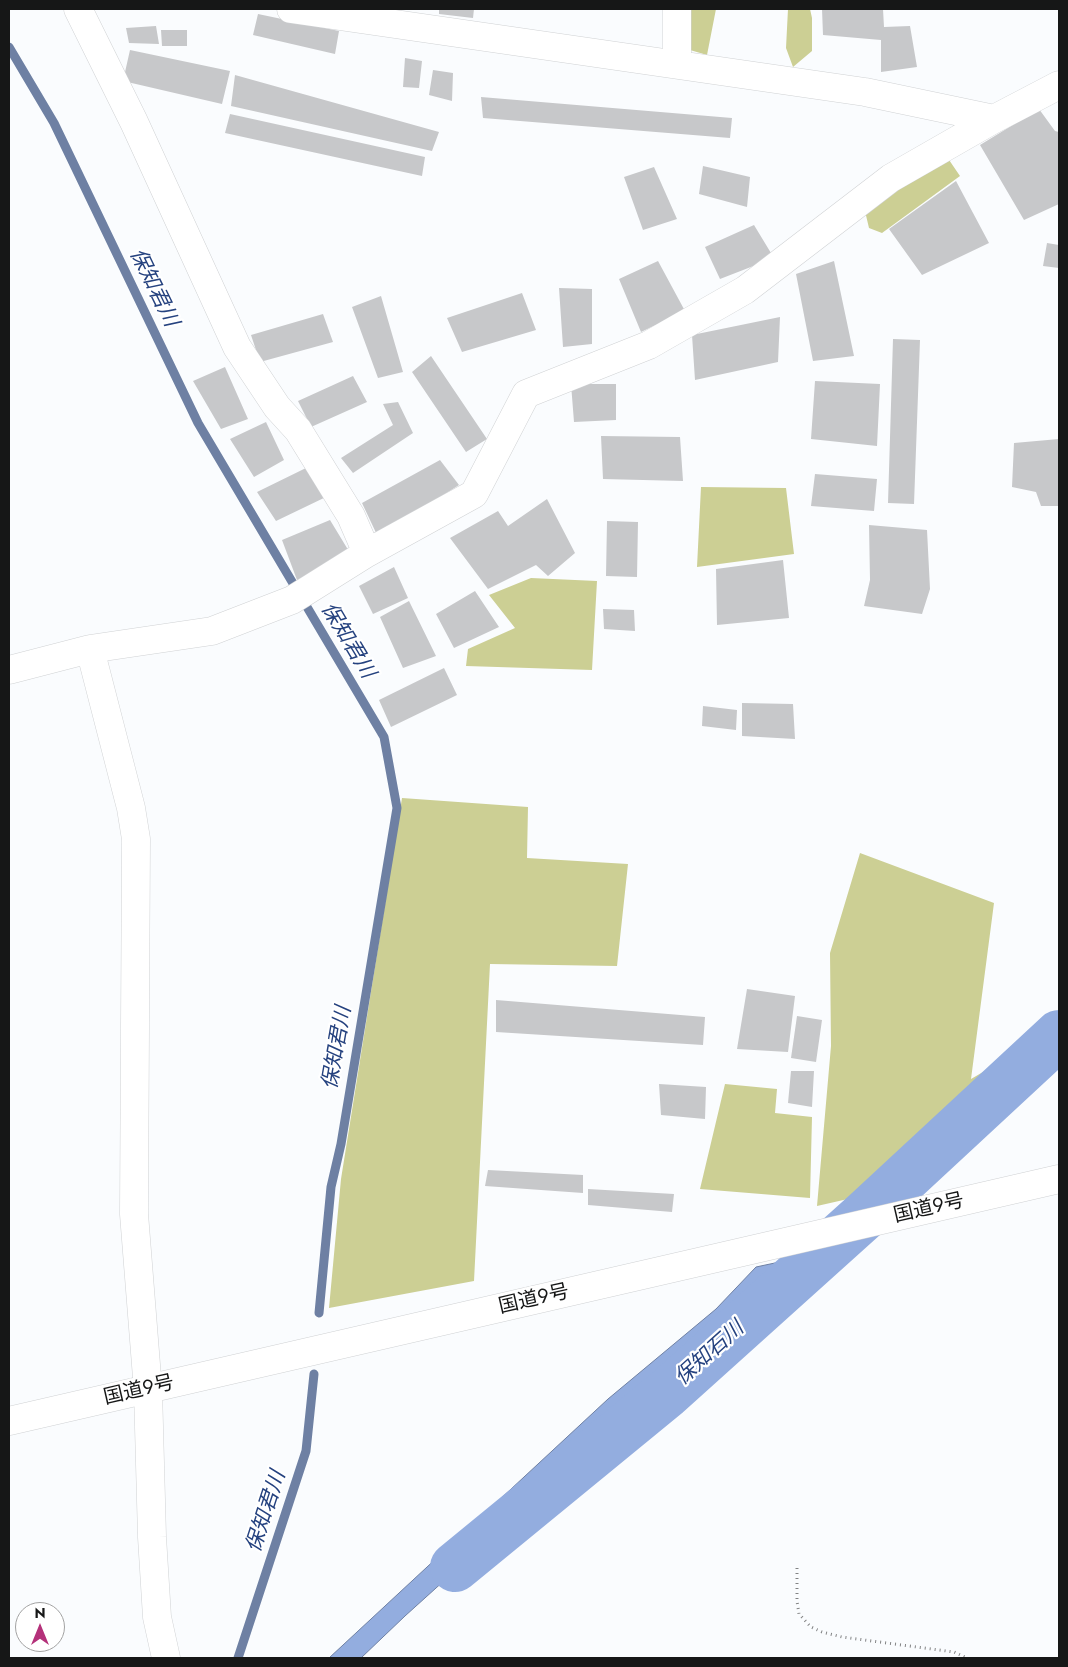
<!DOCTYPE html>
<html>
<head>
<meta charset="utf-8">
<style>
	body { margin:0 }
	#map { position:relative; width:1068px; height:1667px; overflow:hidden; background:#fafcfe; font-family:Jost,sans-serif }
	canvas { display:block }
	.frame { position:absolute; inset:0; border:10px solid #161717; pointer-events:none }
	.north { position:absolute; left:15px; top:1602px; width:50px; height:50px; box-sizing:border-box; background:#fff; border:1px solid #a2a2a2; border-radius:50%; rotate:0deg; font-size:14px; font-weight:700; line-height:20px; text-align:center; color:#161717 }
	.north::after { content:''; display:block; margin:auto; width:18px; height:22px; background:#b4317a; clip-path:polygon(50% 0,100% 100%,50% 72%,0 100%) }
</style>
</head>
<body>
<div id="map">
<canvas width="1068" height="1667"></canvas>
<div class="frame"></div>
<div class="north">N</div>
</div>
<script>
const c = document.querySelector('canvas').getContext('2d');
c.lineJoin = 'round';
function fill(path, color) { c.fillStyle = color; c.fill(path, 'evenodd'); }
const toPath = rows => new Path2D(rows.map(r => 'M' + r).join(''));
function trace(path, color, width, dash) { c.strokeStyle = color; c.lineWidth = width; c.lineCap = dash ? 'butt' : 'round'; c.setLineDash(dash || []); c.stroke(path); }
function write(font, color, halo, rows, align = 'center') {
  c.font = font + ' Jost,"Noto Sans JP",sans-serif'; c.lineWidth = 4.5; c.setLineDash([]); c.textBaseline = 'middle'; c.strokeStyle = halo; c.fillStyle = color; for (const [text, x, y, turn = 0] of rows) {
    c.save(); c.translate(x, y); c.rotate((+turn || 0) * Math.PI / 180); c.textAlign = isNaN(turn) ? turn : align; if (halo) c.strokeText(text, 0, 0); c.fillText(text, 0, 0); c.restore();
  }
}
fill(toPath([
	[690,9,716,9,707,55,690,50],
	[788,9,810,9,812,18,812,51,793,67,786,48],
	[945,154,960,176,882,233,869,228,864,207],
	[701,487,786,488,794,554,697,567],
	[531,578,597,581,592,670,466,666,468,649,515,628,489,595],
	[402,798,528,807,527,858,628,864,617,966,490,964,474,1281,329,1308,341,1179],
	[860,853,994,903,971,1079,1000,1062,995,1083,883,1191,817,1206,831,1046,830,953],
	[725,1084,777,1089,775,1113,812,1117,810,1198,700,1189]
]), '#cccf94');
const water = toPath([
	[803,1257,405,1616,361,1658,329,1658,608,1399,716,1309,756,1267,803,1257]
]);
fill(water, '#93addf');
trace(water, '#6e80a3', 1);
trace(toPath([
	[9,47,54,123,198,423,384,737,397,808,341,1144,331,1187,319,1313],
	[238,1658,306,1451,314,1374]
]), '#6e80a3', 9);
trace(toPath([
	[455,1567,666,1394,866,1214,1059,1035]
]), '#93addf', 50);
fill(toPath([
	[439,9,474,9,473,18,439,14],
	[822,9,883,9,884,27,910,26,917,67,881,72,881,40,823,35],
	[258,14,339,31,335,54,253,35],
	[156,26,159,44,129,43,126,28],
	[161,30,187,30,187,46,162,46],
	[130,50,230,71,222,104,123,81],
	[405,58,422,61,419,88,403,87],
	[433,70,453,73,452,101,429,95],
	[235,75,439,132,432,151,231,106],
	[481,97,732,118,730,138,483,118],
	[1039,109,1055,131,1059,132,1059,204,1024,220,980,145],
	[230,114,425,157,422,176,225,133],
	[703,166,750,177,747,207,699,194],
	[654,167,677,219,643,230,624,177],
	[956,181,989,243,922,275,889,229],
	[754,225,774,258,720,279,705,247],
	[1047,243,1059,245,1059,268,1043,266],
	[658,261,685,311,641,332,619,279],
	[834,261,854,356,813,361,796,274],
	[559,288,592,289,592,344,563,347],
	[522,293,536,330,462,352,447,318],
	[381,296,403,372,378,378,352,307],
	[323,314,333,342,260,362,251,335],
	[780,317,778,362,695,380,692,335],
	[893,339,920,340,914,504,888,503],
	[431,356,487,439,466,452,412,372],
	[225,367,248,419,221,429,193,381],
	[353,376,367,402,311,427,298,401],
	[815,381,880,384,877,446,811,439],
	[571,384,616,384,616,420,574,422],
	[398,402,413,433,353,473,341,458,393,425,383,404],
	[266,422,284,460,254,477,230,439],
	[601,436,680,437,683,481,603,479],
	[1059,439,1059,506,1041,506,1036,492,1012,487,1014,443],
	[440,460,459,485,378,537,362,503],
	[308,467,328,496,276,521,257,492],
	[815,474,877,479,874,511,811,506],
	[547,499,575,553,548,576,536,565,488,589,450,538,498,511,508,526],
	[330,520,350,553,297,580,282,540],
	[607,521,638,522,637,577,606,576],
	[869,525,927,530,930,589,922,614,864,606,870,580],
	[783,560,789,618,717,625,716,569],
	[394,567,408,598,373,614,359,586],
	[475,591,499,627,454,648,436,614],
	[409,601,436,656,403,668,380,617],
	[603,609,634,610,635,631,604,629],
	[444,668,457,695,391,727,379,700],
	[742,703,793,704,795,739,742,736],
	[703,706,737,710,736,730,702,726],
	[747,989,795,996,788,1052,737,1049],
	[496,1000,705,1017,703,1045,496,1032],
	[797,1016,822,1020,816,1062,791,1058],
	[791,1071,814,1071,812,1107,788,1103],
	[659,1084,706,1087,705,1119,661,1115],
	[488,1170,583,1175,583,1193,485,1186],
	[588,1189,674,1194,672,1212,588,1205]
]), '#c7c8ca');
const street = toPath([
	[78,9,134,122,237,347,277,407,298,430,351,516,367,553],
	[291,9,865,92,994,119],
	[677,9,677,64],
	[90,649,131,808,136,839,134,1214,148,1390,152,1537,157,1617,166,1658],
	[9,670,90,649,212,631,292,600,367,553,474,494,526,394,649,345,745,290,891,178,994,119,1059,85]
]);
const highway = toPath([
	[9,1421,1059,1179]
]);
trace(street, '#d0d2d4', 29);
trace(highway, '#d0d2d4', 29);
trace(toPath([
	[797,1568,797,1601,799,1614,811,1627,822,1632,842,1637,954,1652,967,1658]
]), '#828384', 3, [1, 4]);
trace(street, '#fff', 28);
trace(highway, '#fff', 28);
write('20px', '#161717', '#fff', [
	["国道9号",929,1209,-13],
	["国道9号",534,1300,-13],
	["国道9号",139,1391,-13]
]);
write('italic 21px', '#25427f', '#fff', [
	["保知君川",153,288,64],
	["保知君川",347,641,59],
	["保知君川",338,1048,-80],
	["保知石川",710,1354,-42],
	["保知君川",267,1512,-72]
]);
</script>
</body>
</html>
